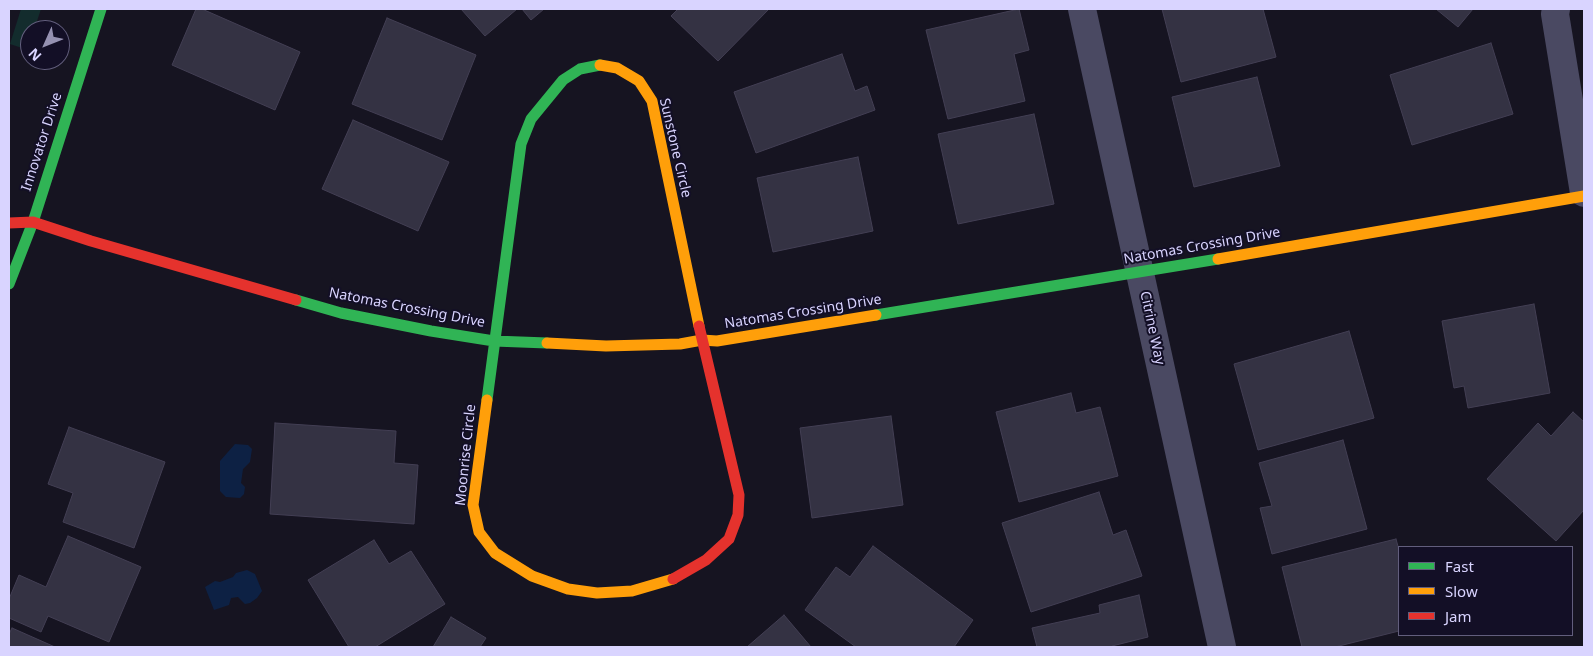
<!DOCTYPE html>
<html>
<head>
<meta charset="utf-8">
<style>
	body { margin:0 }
	#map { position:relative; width:1593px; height:656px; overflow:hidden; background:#161421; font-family:"Noto Sans",sans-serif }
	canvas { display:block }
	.frame { position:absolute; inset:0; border:10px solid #d9d4ff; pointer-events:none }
	.legend { position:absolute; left:1398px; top:546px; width:175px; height:90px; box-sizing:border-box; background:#130f26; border:1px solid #625e7d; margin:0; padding:6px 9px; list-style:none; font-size:15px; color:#d9d4ff }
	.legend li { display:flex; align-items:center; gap:10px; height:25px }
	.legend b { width:25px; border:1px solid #625e7d }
	.north { position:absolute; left:20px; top:20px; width:50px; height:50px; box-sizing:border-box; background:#130f26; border:1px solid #625e7d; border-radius:50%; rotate:226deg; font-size:14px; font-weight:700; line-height:20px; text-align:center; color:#d9d4ff }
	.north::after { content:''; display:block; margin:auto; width:18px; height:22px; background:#9591b1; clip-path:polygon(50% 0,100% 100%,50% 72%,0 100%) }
</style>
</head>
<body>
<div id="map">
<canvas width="1593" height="656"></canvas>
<div class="frame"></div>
<ul class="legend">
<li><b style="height:6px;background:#30b455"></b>Fast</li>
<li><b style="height:6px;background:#ff9f0a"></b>Slow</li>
<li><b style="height:6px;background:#e5322d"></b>Jam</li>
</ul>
<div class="north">N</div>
</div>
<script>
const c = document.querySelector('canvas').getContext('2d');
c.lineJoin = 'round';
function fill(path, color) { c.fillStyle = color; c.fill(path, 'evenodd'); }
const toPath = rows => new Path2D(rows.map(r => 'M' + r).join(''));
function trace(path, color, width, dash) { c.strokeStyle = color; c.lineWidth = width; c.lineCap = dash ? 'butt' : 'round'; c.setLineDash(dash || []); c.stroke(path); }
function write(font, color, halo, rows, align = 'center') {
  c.font = font + ' "Noto Sans",sans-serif'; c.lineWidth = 4; c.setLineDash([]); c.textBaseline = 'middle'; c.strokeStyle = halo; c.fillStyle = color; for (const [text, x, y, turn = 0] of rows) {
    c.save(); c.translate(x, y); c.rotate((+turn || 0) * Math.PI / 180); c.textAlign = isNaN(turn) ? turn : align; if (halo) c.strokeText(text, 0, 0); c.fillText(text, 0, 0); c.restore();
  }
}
fill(toPath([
	[21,9,41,9,34,30,30,30,30,43,28,50,10,44]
]), '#132c2d');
fill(toPath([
	[235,444,248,445,252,449,250,462,243,469,241,483,245,487,244,494,240,498,226,497,220,491,220,461],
	[247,570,255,574,262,591,257,598,250,603,245,604,238,597,231,598,229,605,214,610,205,587,215,581,220,582,233,577,236,573]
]), '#0d2144');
const building = toPath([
	[196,9,202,9,300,52,275,110,172,65,196,9],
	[461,9,517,9,485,36,461,9],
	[522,9,544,9,531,20,522,9],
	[678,9,769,9,718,61,671,16,678,9],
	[1019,9,1029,50,1014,54,1025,101,948,119,926,30,1019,9],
	[1162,9,1263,9,1276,57,1181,82,1162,9],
	[1436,9,1473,9,1458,27,1436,9],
	[387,18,476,55,442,140,352,104,387,18],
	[1491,43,1513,114,1412,145,1390,75,1491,43],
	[842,54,855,91,867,86,875,110,756,153,734,92,842,54],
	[1257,77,1280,166,1194,187,1172,97,1257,77],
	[1034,114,1054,204,958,224,938,134,1034,114],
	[353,120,449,162,418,231,322,189,353,120],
	[858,157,873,231,773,252,757,178,858,157],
	[1534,304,1550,393,1468,408,1464,386,1454,388,1442,321,1534,304],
	[1349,331,1374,418,1258,450,1234,364,1349,331],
	[1071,393,1076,413,1100,407,1118,476,1019,502,996,412,1071,393],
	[1573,412,1584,422,1584,510,1556,541,1487,479,1538,423,1551,436,1573,412],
	[891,416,903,505,812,518,800,428,891,416],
	[275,423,396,431,394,463,418,465,414,524,270,514,275,423],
	[69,427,165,462,134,548,63,522,73,493,48,484,69,427],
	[1343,440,1367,529,1272,554,1260,508,1272,506,1259,463,1343,440],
	[1099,492,1113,535,1126,530,1142,576,1031,612,1002,523,1099,492],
	[68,536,141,567,109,642,48,616,41,632,9,618,9,599,19,575,46,587,68,536],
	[1396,539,1399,550,1399,631,1335,647,1302,647,1282,567,1396,539],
	[374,540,389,564,411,551,445,604,375,647,349,647,308,580,374,540],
	[873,546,973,620,954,647,856,647,805,610,836,567,850,577,873,546],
	[1139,595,1148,637,1112,646,1112,647,1037,647,1032,628,1100,613,1099,605,1139,595],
	[784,615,811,647,747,647,784,615],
	[451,617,486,638,480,647,433,647,451,617],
	[12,628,55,647,9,647,9,634,12,628]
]);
fill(building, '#343243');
trace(building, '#433f54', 1);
trace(toPath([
	[1082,9,1222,647],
	[1556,9,1555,14,1584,193]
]), '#4a4962', 28);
trace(toPath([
	[9,284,33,222,101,9],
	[296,300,341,313,431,331,494,341,547,343],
	[876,315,1218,259],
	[487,400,521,144,531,119,563,80,580,69,600,65]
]), '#30b455', 11);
trace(toPath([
	[600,65,617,68,639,81,652,101,699,326],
	[1218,259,1584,196],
	[547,343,606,346,680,344,702,340,717,341,876,315],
	[487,400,473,505,479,532,495,553,532,576,568,589,597,593,632,591,673,579]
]), '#ff9f0a', 11);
trace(toPath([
	[9,223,33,222,91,241,296,300],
	[673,579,706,560,729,539,738,515,739,495,699,326]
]), '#e5322d', 11);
write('14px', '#d9d4ff', '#130f26', [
	["Innovator Drive",42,142,-72],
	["Sunstone Circle",675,148,77],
	["Natomas Crossing Drive",1202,246,-10],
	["Natomas Crossing Drive",407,308,11],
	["Natomas Crossing Drive",803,312,-9],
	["Citrine Way",1152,328,78],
	["Moonrise Circle",466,455,-84]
]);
</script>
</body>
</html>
